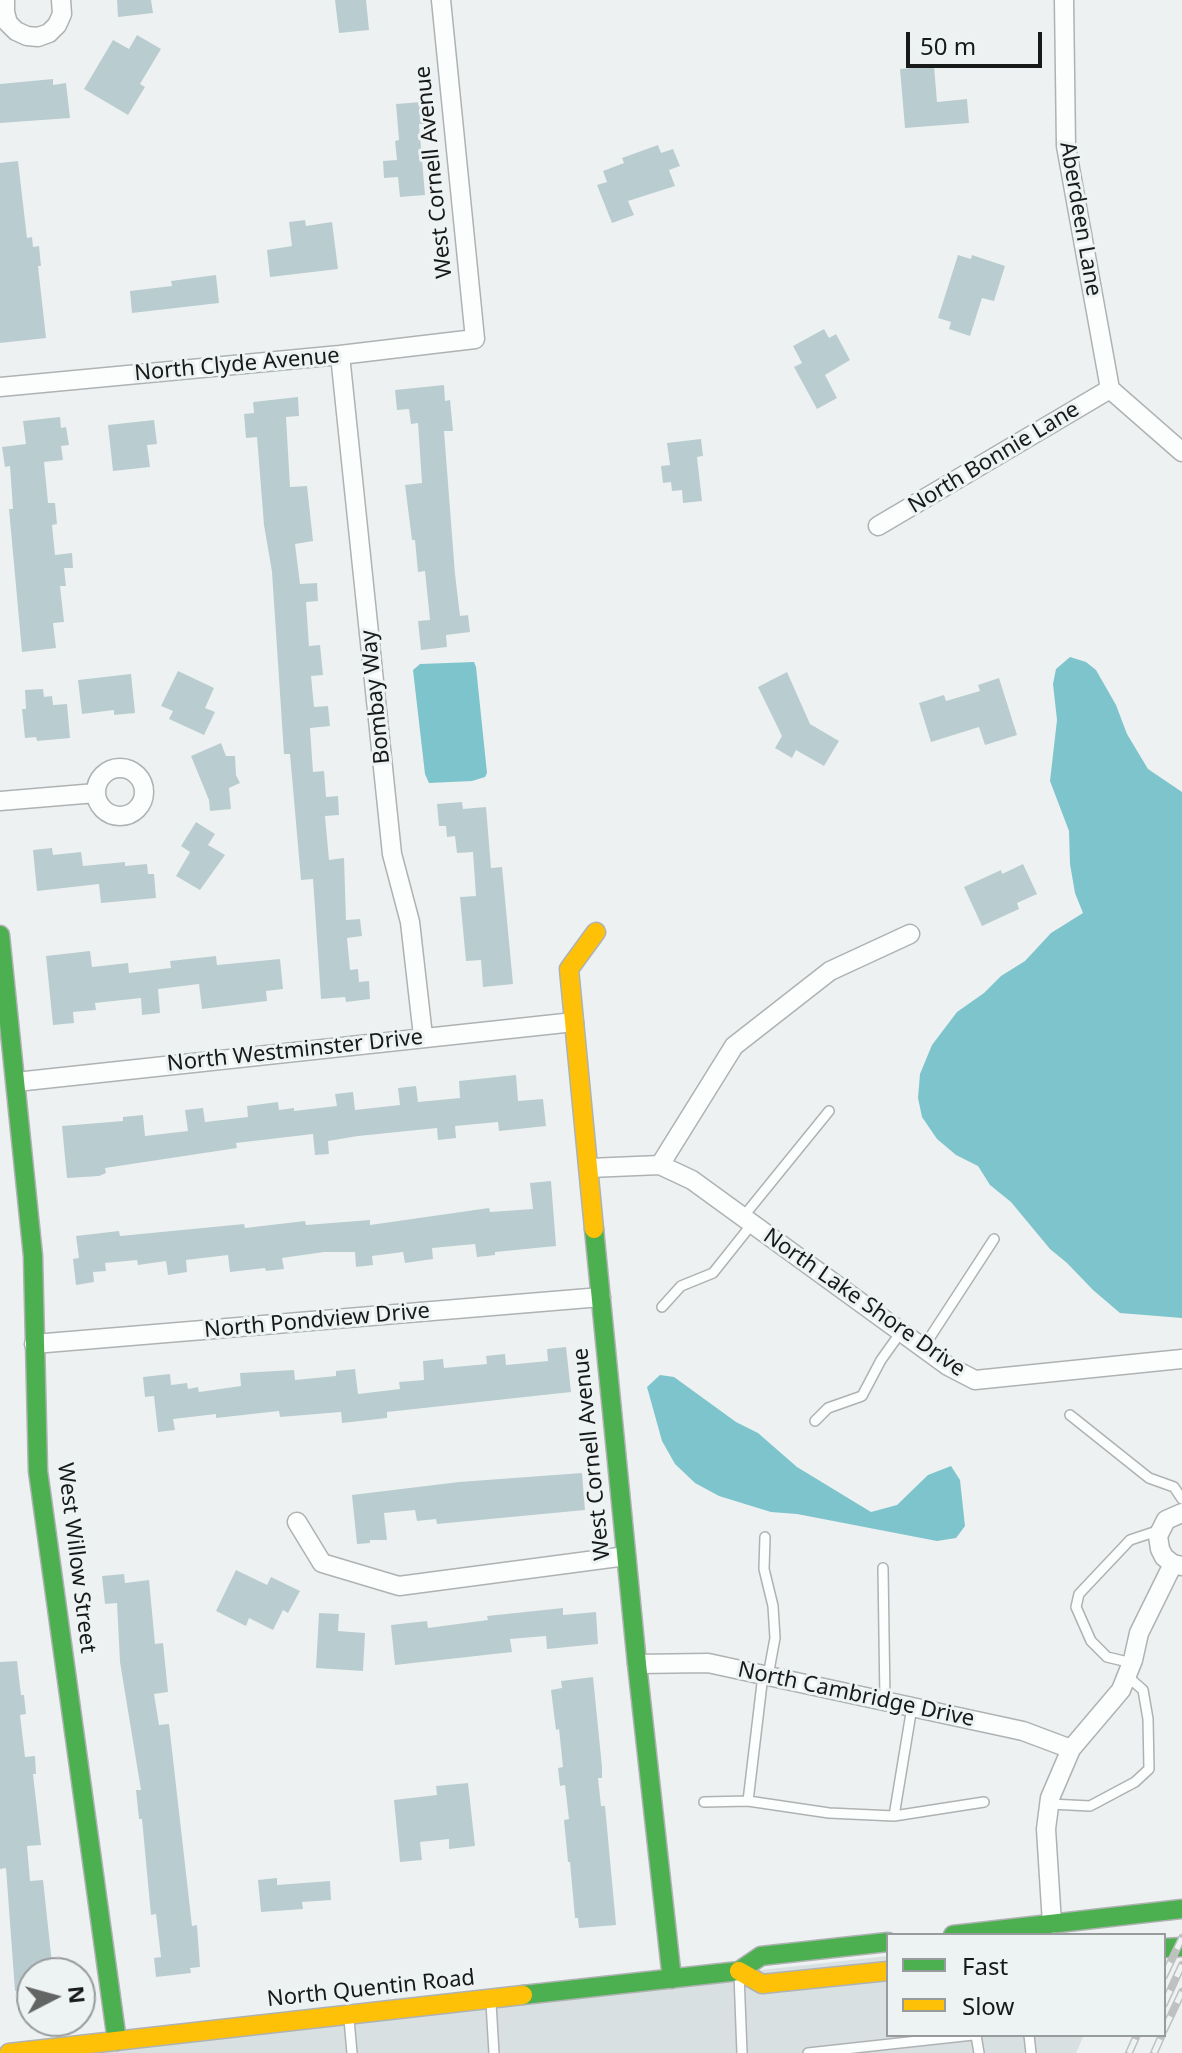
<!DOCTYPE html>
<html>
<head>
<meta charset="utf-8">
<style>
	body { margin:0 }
	#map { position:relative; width:1182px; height:2053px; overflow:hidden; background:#eef1f2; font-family:"Noto Sans",sans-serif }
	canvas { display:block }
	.legend { position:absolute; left:886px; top:1933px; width:280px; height:104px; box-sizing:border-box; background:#edf2f3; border:2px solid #989b9c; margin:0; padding:10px 14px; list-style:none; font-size:24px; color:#181919 }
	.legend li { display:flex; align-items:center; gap:16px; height:40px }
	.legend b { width:40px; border:2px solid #989b9c }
	.north { position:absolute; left:16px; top:1957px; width:80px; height:80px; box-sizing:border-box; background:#edf2f3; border:2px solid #989b9c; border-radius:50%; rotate:84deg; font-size:22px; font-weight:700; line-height:32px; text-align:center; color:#181919 }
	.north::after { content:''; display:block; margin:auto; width:28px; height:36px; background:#636565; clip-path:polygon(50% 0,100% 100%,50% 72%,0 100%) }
	.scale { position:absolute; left:906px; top:32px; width:136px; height:36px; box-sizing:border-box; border:4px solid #181919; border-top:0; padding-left:10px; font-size:24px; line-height:28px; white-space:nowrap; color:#181919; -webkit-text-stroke:6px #edf2f3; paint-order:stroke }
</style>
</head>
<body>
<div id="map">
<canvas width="1182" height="2053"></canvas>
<ul class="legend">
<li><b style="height:10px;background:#4caf50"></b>Fast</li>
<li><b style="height:10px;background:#ffc107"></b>Slow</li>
</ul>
<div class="north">N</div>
<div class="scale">50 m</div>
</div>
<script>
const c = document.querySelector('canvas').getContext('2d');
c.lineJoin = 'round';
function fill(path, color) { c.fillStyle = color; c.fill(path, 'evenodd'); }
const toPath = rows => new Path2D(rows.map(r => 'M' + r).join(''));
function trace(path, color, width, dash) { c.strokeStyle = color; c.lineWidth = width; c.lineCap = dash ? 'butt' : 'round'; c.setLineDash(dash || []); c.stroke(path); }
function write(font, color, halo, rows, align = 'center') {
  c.font = font + ' "Noto Sans",sans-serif'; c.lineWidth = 6; c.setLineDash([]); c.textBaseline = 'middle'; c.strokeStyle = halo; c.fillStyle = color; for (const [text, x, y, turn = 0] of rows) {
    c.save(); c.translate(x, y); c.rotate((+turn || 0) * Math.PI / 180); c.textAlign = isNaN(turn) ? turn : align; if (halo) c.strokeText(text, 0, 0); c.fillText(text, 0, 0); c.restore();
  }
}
fill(toPath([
	[888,1956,888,2035,1084,2035,1076,2053,9,2053]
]), '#d9e0e2');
fill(toPath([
	[1070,657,1086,662,1096,670,1116,705,1127,734,1148,769,1182,792,1182,1318,1120,1313,1093,1290,1067,1263,1050,1249,1011,1202,990,1185,978,1166,956,1155,937,1139,922,1117,918,1098,920,1074,932,1045,957,1012,984,993,1001,976,1025,961,1051,933,1083,913,1075,893,1070,864,1069,831,1050,781,1057,720,1053,684,1056,669],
	[474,662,476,667,487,773,485,777,472,781,429,783,425,774,413,670,420,664],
	[660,1375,674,1377,736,1422,758,1433,797,1467,871,1512,897,1505,928,1475,951,1466,960,1480,965,1526,956,1538,937,1541,797,1514,771,1512,719,1496,695,1483,675,1464,662,1441,647,1387]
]), '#7ec4cc');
fill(toPath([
	[117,0,151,0,153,13,118,17],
	[335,0,366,0,369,30,339,33],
	[137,35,161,49,140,84,145,87,128,115,84,89,113,40,129,49],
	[934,66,937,102,967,99,969,123,905,128,900,69],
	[53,79,53,85,66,83,70,118,0,123,0,84],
	[422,102,425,124,419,124,425,195,400,197,398,177,384,178,383,161,397,160,395,141,399,140,396,104],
	[658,145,661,153,673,149,680,166,669,170,675,186,628,201,634,215,612,223,597,185,607,182,603,171,624,163,622,158],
	[18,161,27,238,32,237,33,247,39,246,41,266,38,266,46,338,0,343,0,163],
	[305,220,306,226,332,222,338,269,270,277,267,250,292,246,289,222],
	[958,255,971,259,972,255,1005,266,994,301,982,298,970,336,949,329,951,322,938,318],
	[216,275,219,303,132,313,130,291,172,286,171,281],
	[824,329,829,338,836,334,850,360,825,375,837,398,817,409,794,367,802,363,793,346],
	[444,385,445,401,450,400,453,431,444,431,455,574,460,616,468,615,470,632,446,635,447,647,421,650,418,621,430,620,425,571,418,572,415,540,412,540,405,485,422,483,418,423,411,424,409,409,397,410,395,390],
	[298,397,299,416,286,417,290,487,307,486,313,541,295,544,300,584,317,583,318,601,306,602,309,646,320,645,323,675,311,676,314,707,328,706,330,726,310,728,313,772,324,771,326,797,338,796,339,815,325,816,329,860,344,858,346,920,360,919,362,936,347,938,350,970,358,969,359,982,369,981,370,999,346,1002,345,997,321,999,313,879,301,880,290,754,284,754,272,572,264,525,257,437,246,438,244,414,254,413,253,402],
	[60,417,61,428,66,427,69,445,61,446,63,460,44,462,48,503,55,503,57,524,52,525,55,555,72,553,73,568,64,568,66,586,60,586,64,622,53,623,56,648,22,652,9,509,13,509,10,466,5,467,2,447,26,444,23,421],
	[154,420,157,444,147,445,150,467,113,471,108,425],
	[701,439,703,456,697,457,702,501,683,503,682,490,672,491,671,482,663,483,661,466,670,465,667,443],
	[178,671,214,688,205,708,215,712,204,735,169,719,173,711,161,706],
	[787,672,810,724,839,741,824,766,796,750,792,758,775,748,782,736,758,687],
	[131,674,135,713,114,715,114,710,82,714,78,680],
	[999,678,1017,735,985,745,979,727,931,742,919,703,944,695,946,701,980,691,978,685],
	[43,689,44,697,52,696,53,705,67,704,70,738,37,741,36,737,25,738,22,709,26,709,25,690],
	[221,743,226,756,235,756,236,775,240,783,229,788,231,809,210,811,209,800,191,756],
	[462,802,463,809,486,807,491,868,502,867,513,984,483,987,481,960,466,961,460,897,476,896,473,852,457,853,455,836,447,837,446,826,439,826,437,804],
	[196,822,215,834,208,845,225,855,200,890,176,876,190,852,181,846],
	[52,848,53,855,81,852,83,866,125,862,125,866,147,864,148,874,154,874,156,898,101,903,99,884,37,891,33,850],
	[1023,864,1037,894,1017,903,1019,909,982,926,964,887,1001,870,1002,874],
	[90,951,92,967,128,963,129,973,171,968,170,961,216,956,217,965,280,959,283,989,266,991,267,1001,202,1009,199,984,158,989,160,1013,142,1015,141,998,95,1003,96,1010,73,1012,74,1023,53,1025,46,956],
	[516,1075,518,1101,543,1099,546,1126,499,1131,498,1122,455,1126,456,1138,438,1140,437,1128,358,1136,328,1141,329,1154,315,1155,313,1134,236,1143,237,1148,105,1168,106,1173,99,1176,67,1178,62,1126,123,1121,123,1117,143,1115,145,1136,188,1131,185,1110,203,1108,205,1122,248,1117,247,1106,278,1102,279,1110,294,1108,294,1111,337,1106,335,1094,353,1092,355,1110,400,1105,398,1088,416,1086,418,1102,460,1098,459,1081],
	[551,1181,556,1246,495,1252,495,1255,477,1257,475,1244,432,1248,433,1259,405,1263,403,1252,372,1256,373,1265,356,1267,355,1252,324,1252,282,1258,284,1269,266,1271,265,1268,230,1272,228,1255,186,1260,187,1272,168,1275,166,1261,138,1265,137,1260,105,1263,106,1271,93,1272,94,1282,76,1285,73,1259,79,1258,76,1236,119,1231,120,1236,244,1224,245,1228,305,1221,306,1225,370,1220,370,1225,489,1208,490,1212,533,1209,530,1183],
	[566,1347,571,1392,387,1412,387,1418,342,1423,341,1412,280,1417,279,1411,216,1418,216,1414,173,1419,175,1430,158,1432,154,1396,145,1397,143,1377,170,1374,171,1385,187,1383,188,1389,198,1387,199,1392,241,1386,240,1373,294,1370,295,1380,336,1376,336,1371,355,1369,358,1394,400,1389,399,1382,424,1380,423,1361,443,1359,444,1368,487,1364,486,1356,505,1354,506,1365,548,1361,547,1349],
	[582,1473,585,1510,437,1524,436,1519,417,1521,415,1510,384,1513,387,1540,370,1540,370,1543,357,1544,352,1495,459,1482],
	[236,1570,267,1585,271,1577,300,1591,288,1613,283,1610,273,1630,249,1618,246,1626,216,1611],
	[124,1574,125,1583,149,1580,155,1644,163,1643,168,1692,154,1694,159,1725,169,1724,192,1926,197,1925,200,1967,190,1968,191,1973,156,1977,154,1958,161,1957,156,1914,151,1915,142,1819,139,1819,136,1790,141,1790,120,1662,117,1603,105,1604,102,1576],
	[563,1608,563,1615,596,1612,598,1644,547,1649,546,1636,510,1639,512,1652,395,1665,391,1625,427,1621,428,1628,488,1620,487,1616],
	[319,1613,339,1614,338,1631,365,1633,363,1671,316,1668],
	[17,1661,21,1695,24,1695,26,1714,20,1715,25,1757,35,1756,36,1774,33,1774,41,1845,27,1846,30,1881,43,1880,53,1973,32,1973,32,1989,15,1991,6,1868,0,1869,0,1662],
	[593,1677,602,1767,602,1778,598,1778,601,1806,605,1806,616,1925,579,1928,578,1918,575,1918,570,1862,568,1862,564,1820,569,1819,565,1785,560,1786,558,1768,563,1767,559,1729,556,1730,551,1690,562,1688,561,1681],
	[468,1783,475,1846,449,1849,449,1839,420,1842,422,1860,400,1862,394,1800,437,1795,436,1786],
	[277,1878,277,1885,330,1881,331,1900,302,1902,303,1909,261,1912,258,1880]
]), '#b9cdd0');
const lane = toPath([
	[743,1217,829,1111],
	[662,1307,681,1286,713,1273,752,1224],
	[923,1348,994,1239],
	[1070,1415,1149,1478,1174,1487,1182,1499],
	[815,1421,828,1408,862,1396,881,1360,901,1332],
	[765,1537,764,1569,773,1606,775,1638,768,1676],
	[883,1568,885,1701],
	[1132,1663,1107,1657,1091,1641,1076,1607,1079,1594,1130,1540,1160,1530],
	[763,1675,748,1801,829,1813,894,1816,912,1707],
	[704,1802,748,1801],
	[1050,1804,1090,1806,1135,1782,1149,1769,1148,1719,1143,1690,1127,1676],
	[894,1816,984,1802],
	[739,1974,742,2053],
	[491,2003,494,2053],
	[349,2019,352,2053],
	[976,2035,979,2053],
	[1029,2035,1031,2053],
	[808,2053,973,2035]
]);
const street = toPath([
	[5,0,5,12,8,23,16,31,27,36,38,37,49,33,57,25,62,14,61,0],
	[1064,0,1066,146,1110,389],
	[340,355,392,854,410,922,423,1036],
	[0,387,340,355,475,339,441,0],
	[1110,389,1182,452],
	[878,526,1110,389],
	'96 792a24 24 0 1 1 48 0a24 24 0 1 1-48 0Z',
	[0,801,96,793],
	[16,1082,574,1022],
	[660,1165,734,1046,830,971,910,934],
	[589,1168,660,1165,692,1180,948,1366,975,1380,1182,1359],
	[34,1344,601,1297],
	[1182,1513,1166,1520,1158,1536,1160,1549,1164,1557,1173,1564,1182,1566],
	[297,1522,322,1563,399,1586,626,1556],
	[637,1664,708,1663,1023,1731,1071,1749],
	[1052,1924,1046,1829,1050,1798,1071,1749,1121,1690,1133,1660,1139,1633,1173,1564]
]);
const fast = toPath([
	[0,935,33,1256,38,1471,117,2041],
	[594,1229,637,1664,672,1979],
	[953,1935,1182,1909],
	[1164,1948,1182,1947],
	[523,1995,739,1971,761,1956,888,1942]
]);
const slow = toPath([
	[594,1229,569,969,596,932],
	[739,1971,762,1984,888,1971],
	[9,2053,523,1995]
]);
trace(lane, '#afb2b2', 12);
trace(street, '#afb2b2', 21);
trace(fast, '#afb2b2', 21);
trace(slow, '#afb2b2', 21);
trace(lane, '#fcfdfd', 9);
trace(street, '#fcfdfd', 18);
trace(fast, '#4caf50', 18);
trace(slow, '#ffc107', 18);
const rail = toPath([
	[1164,1976,1182,1938],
	[1164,2004,1182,1965],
	[1164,2030,1182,1992],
	[1129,2053,1137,2035],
	[1154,2053,1162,2035]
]);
trace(rail, '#bfc1c1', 8);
trace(rail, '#edf2f3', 5, [15]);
write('22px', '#181919', '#edf2f3', [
	["West Cornell Avenue",434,172,-96],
	["Aberdeen Lane",1080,219,80],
	["North Clyde Avenue",237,365,-5],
	["North Bonnie Lane",994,458,-31],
	["Bombay Way",376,697,-96],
	["North Westminster Drive",295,1051,-6],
	["North Lake Shore Drive",864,1303,35],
	["North Pondview Drive",317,1321,-5],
	["West Cornell Avenue",592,1454,-96],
	["West Willow Street",76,1558,83],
	["North Cambridge Drive",856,1695,12],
	["North Quentin Road",371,1989,-6]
]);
</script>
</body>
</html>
